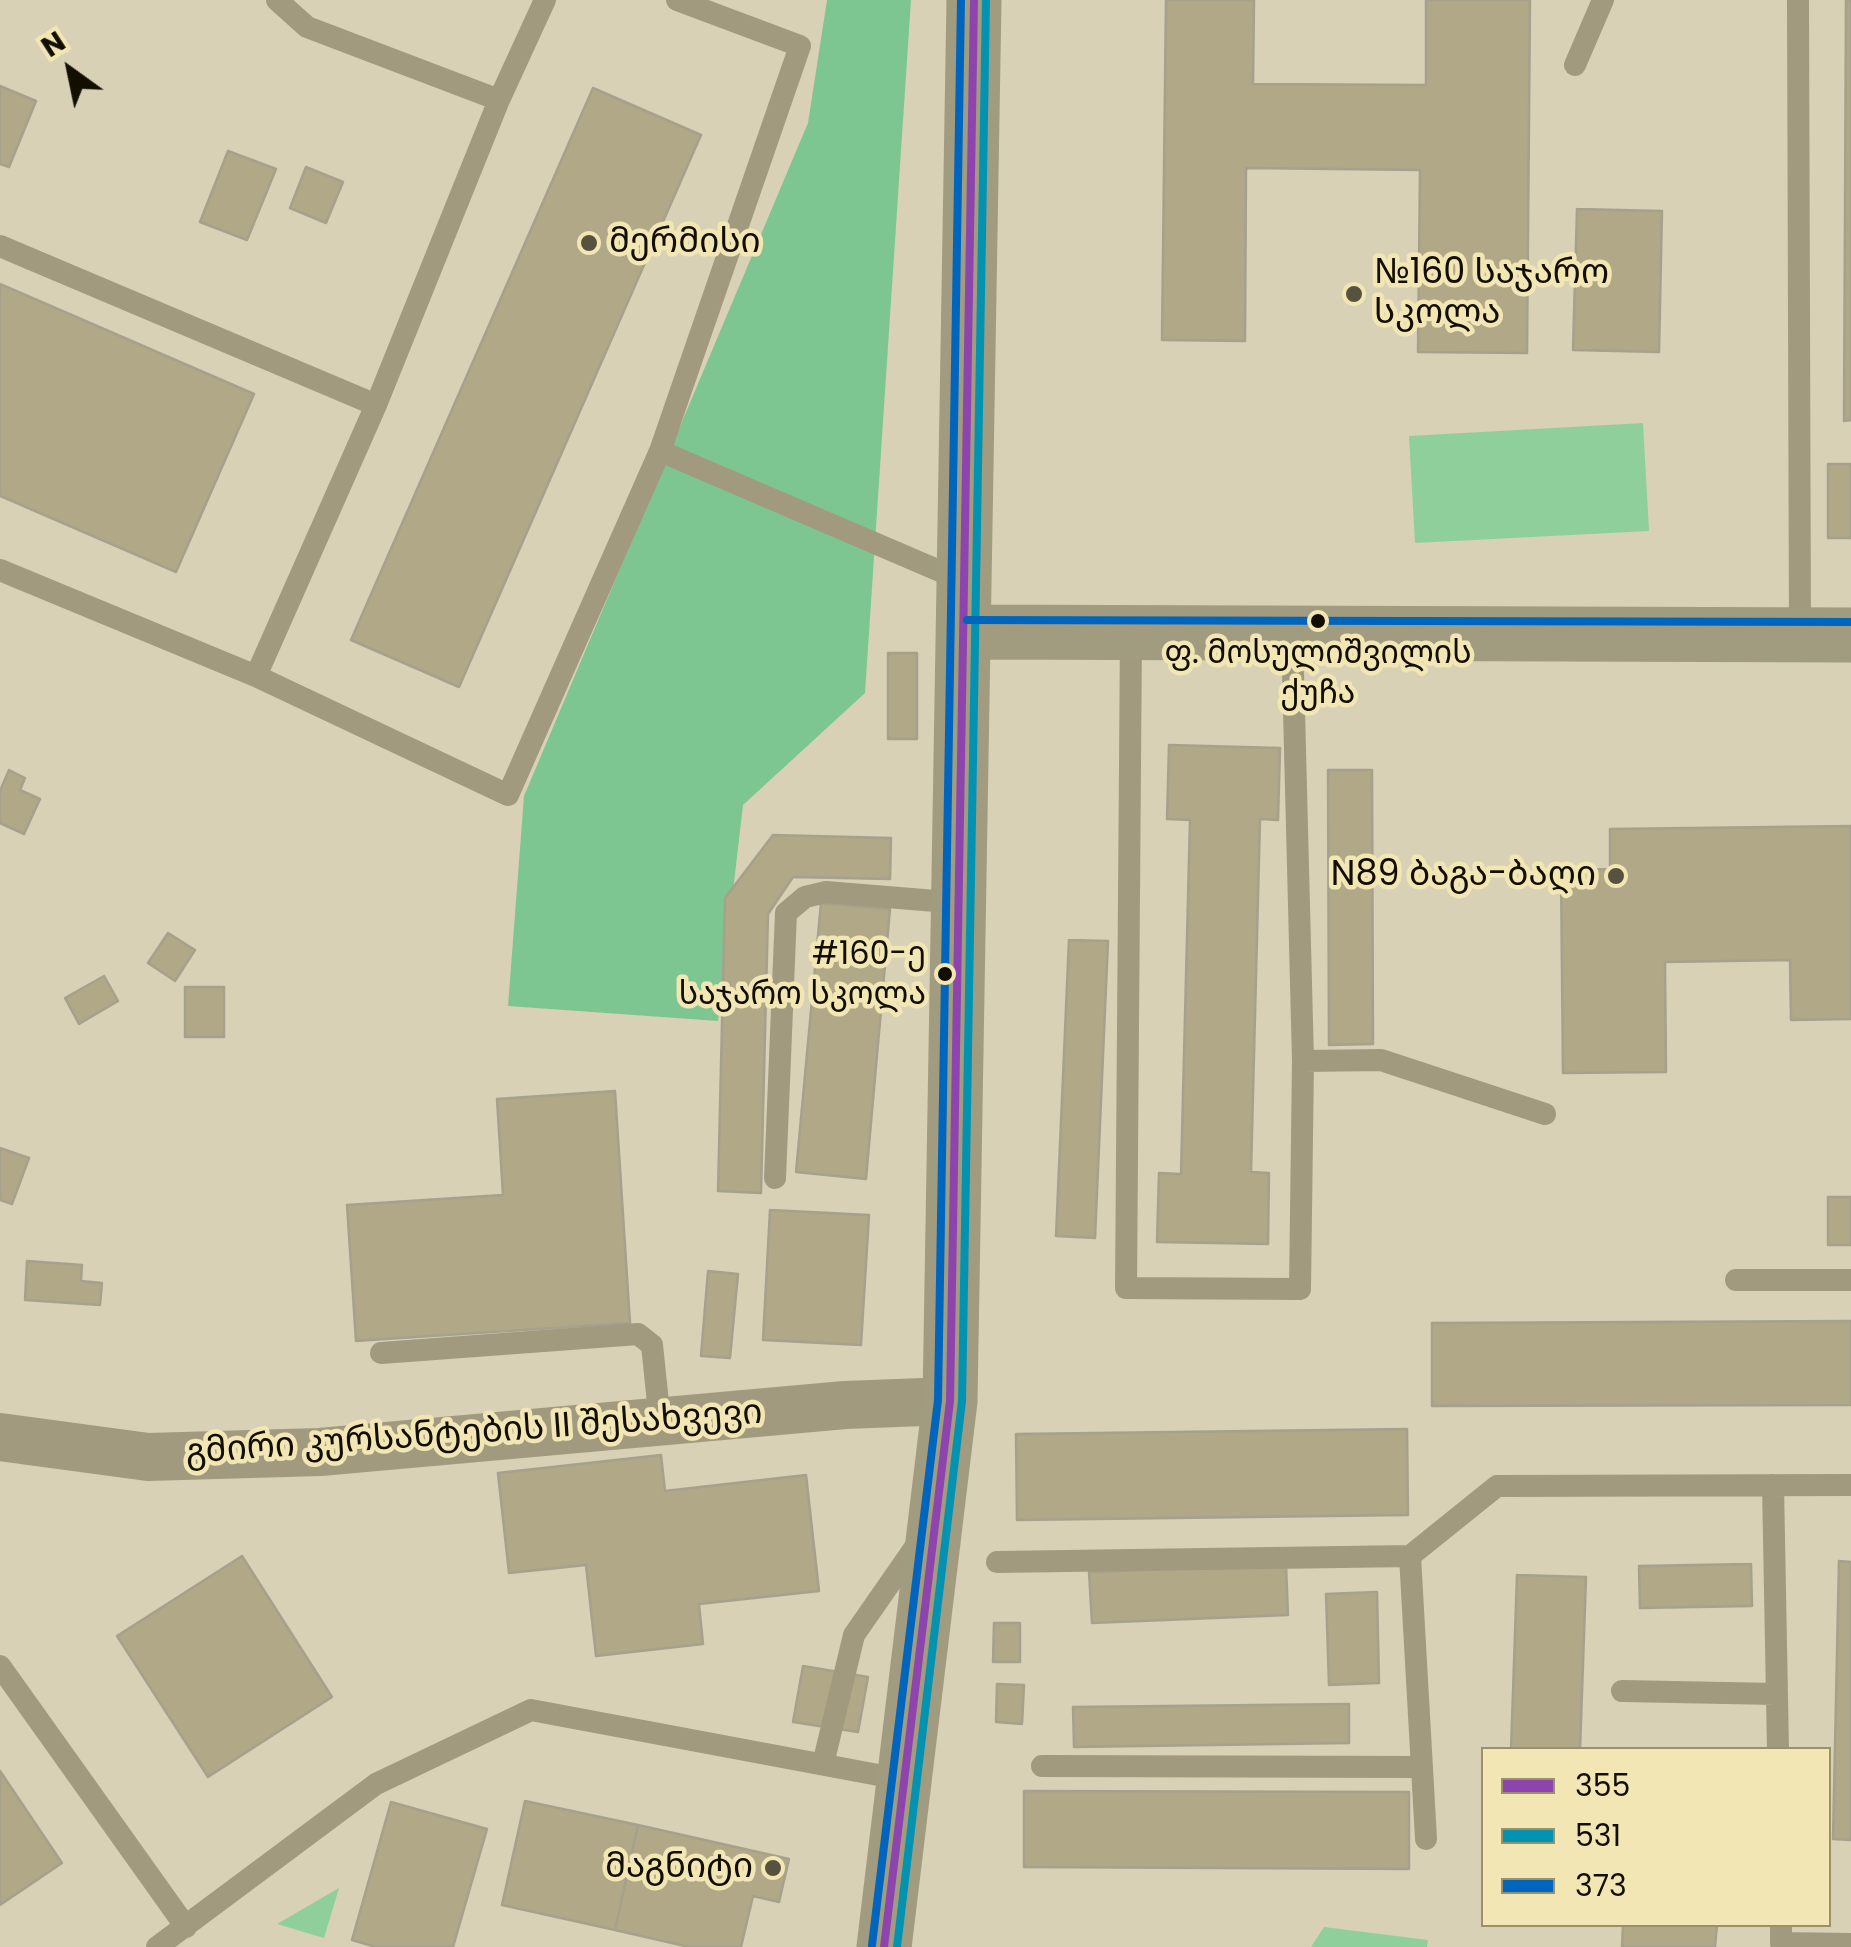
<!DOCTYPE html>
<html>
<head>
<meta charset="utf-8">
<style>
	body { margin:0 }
	#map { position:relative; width:1851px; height:1947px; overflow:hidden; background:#d8d1b6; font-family:Poppins,sans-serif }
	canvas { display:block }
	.legend { position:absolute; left:1481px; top:1747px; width:350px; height:180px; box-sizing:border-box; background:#f3e6b5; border:2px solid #99906d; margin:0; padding:12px 18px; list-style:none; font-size:30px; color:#120e00 }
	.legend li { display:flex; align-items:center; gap:20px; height:50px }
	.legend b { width:50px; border:2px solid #99906d }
	.north { position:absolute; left:20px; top:20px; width:100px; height:100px; -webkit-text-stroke:8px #f3e6b5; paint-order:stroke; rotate:327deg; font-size:28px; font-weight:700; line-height:40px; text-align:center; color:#120e00 }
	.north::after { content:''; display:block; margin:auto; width:35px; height:45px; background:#120e00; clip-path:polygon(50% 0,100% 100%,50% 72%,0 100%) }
</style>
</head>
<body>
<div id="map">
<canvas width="1851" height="1947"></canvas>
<ul class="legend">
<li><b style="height:12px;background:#8e44ad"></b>355</li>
<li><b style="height:12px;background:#0392af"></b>531</li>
<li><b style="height:12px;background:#0065bd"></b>373</li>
</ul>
<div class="north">N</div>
</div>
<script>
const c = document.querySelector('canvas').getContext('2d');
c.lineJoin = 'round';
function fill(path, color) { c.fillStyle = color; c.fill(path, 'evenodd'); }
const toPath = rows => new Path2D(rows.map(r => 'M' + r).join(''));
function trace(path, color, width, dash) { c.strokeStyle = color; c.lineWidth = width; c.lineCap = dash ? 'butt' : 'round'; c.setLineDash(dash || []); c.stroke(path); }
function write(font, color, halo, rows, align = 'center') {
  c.font = font + ' Poppins,"Noto Sans Georgian",sans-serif'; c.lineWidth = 9; c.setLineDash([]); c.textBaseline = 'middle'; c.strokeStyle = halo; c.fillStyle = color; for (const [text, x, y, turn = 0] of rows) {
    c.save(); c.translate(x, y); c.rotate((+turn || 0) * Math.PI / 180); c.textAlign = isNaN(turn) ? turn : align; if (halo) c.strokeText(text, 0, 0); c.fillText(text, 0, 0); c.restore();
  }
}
fill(toPath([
	[1643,423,1649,531,1415,543,1409,436],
	[339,1888,324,1938,277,1924],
	[1324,1927,1428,1940,1427,1947,1311,1947]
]), '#8fcf9c');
fill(toPath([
	[827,0,911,0,865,693,743,805,718,1021,508,1006,524,796,808,123]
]), '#7ec691');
const building = toPath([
	[1166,0,1254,0,1253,84,1426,85,1426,0,1530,0,1527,353,1418,352,1420,170,1246,168,1245,341,1162,340,1166,0],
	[1846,0,1851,0,1851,420,1844,421,1846,0],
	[0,86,36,101,9,167,0,164,0,86],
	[593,88,701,135,459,687,351,640,593,88],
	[228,151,276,169,247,240,200,222,228,151],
	[306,167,343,182,326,223,290,208,306,167],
	[1577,209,1662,211,1659,352,1573,350,1577,209],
	[0,284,254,394,176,572,0,496,0,284],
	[1828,464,1851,464,1851,538,1828,538,1828,464],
	[888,653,917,653,917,739,888,739,888,653],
	[1169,745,1280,748,1278,820,1260,819,1251,1172,1269,1173,1268,1244,1157,1242,1159,1173,1181,1174,1190,820,1167,819,1169,745],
	[9,770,25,778,20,790,40,799,24,834,0,823,0,791,9,770],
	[1328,770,1372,770,1373,1044,1329,1045,1328,770],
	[1851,826,1851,1019,1791,1020,1790,960,1665,962,1666,1072,1563,1073,1561,870,1610,869,1610,829,1851,826],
	[773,835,891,838,890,879,793,877,768,914,761,1193,718,1191,725,898,773,835],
	[821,903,890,909,866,1179,796,1172,821,903],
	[168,933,195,950,175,981,148,963,168,933],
	[1069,940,1108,941,1095,1238,1056,1236,1069,940],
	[104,976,118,1001,79,1024,65,998,104,976],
	[185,987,224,987,224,1037,185,1037,185,987],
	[615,1091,630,1323,356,1341,347,1205,503,1195,497,1099,615,1091],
	[0,1148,29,1158,12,1204,0,1200,0,1148],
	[1828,1197,1851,1197,1851,1245,1828,1245,1828,1197],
	[770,1210,869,1215,861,1345,763,1340,770,1210],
	[27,1261,82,1265,81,1281,102,1283,100,1305,25,1300,27,1261],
	[708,1271,738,1274,730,1358,701,1356,708,1271],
	[1851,1321,1851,1405,1432,1406,1432,1323,1851,1321],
	[1407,1429,1408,1515,1017,1520,1016,1434,1407,1429],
	[661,1455,665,1491,806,1475,819,1591,699,1604,703,1644,596,1656,586,1565,509,1573,498,1473,661,1455],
	[242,1556,332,1697,208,1777,117,1636,242,1556],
	[1839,1561,1851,1562,1851,1840,1833,1839,1839,1561],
	[1751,1564,1752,1606,1640,1608,1639,1566,1751,1564],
	[1286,1565,1288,1615,1092,1623,1089,1572,1286,1565],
	[1517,1575,1586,1577,1580,1750,1511,1750,1517,1575],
	[1377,1592,1379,1683,1329,1685,1326,1594,1377,1592],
	[994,1623,1020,1623,1020,1662,993,1662,994,1623],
	[803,1666,868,1677,858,1732,793,1722,803,1666],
	[997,1684,1024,1685,1022,1724,996,1722,997,1684],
	[1349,1704,1349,1743,1074,1747,1073,1707,1349,1704],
	[0,1771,62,1863,0,1905,0,1771],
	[1024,1791,1409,1792,1409,1869,1024,1867,1024,1791],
	[525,1801,638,1825,615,1930,502,1905,525,1801],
	[391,1802,487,1829,453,1947,376,1947,352,1940,391,1802],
	[638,1825,789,1859,779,1902,753,1896,741,1947,689,1947,615,1930,638,1825],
	[1623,1924,1717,1924,1715,1947,1622,1947,1623,1924]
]);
fill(building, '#b0a887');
trace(building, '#a6a18c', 2.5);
trace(toPath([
	[277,0,307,27,499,100],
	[1798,0,1800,635],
	[1575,65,1603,0],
	[0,246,376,405,499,100,545,0],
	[660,451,963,581],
	[0,570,256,676,508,795,660,451,800,46,677,0],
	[1131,633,1126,1288,1300,1289,1303,1061],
	[1292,633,1303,1061,1381,1060,1545,1114],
	[256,676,376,405],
	[775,1178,786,913,805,897,826,892,960,903],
	[1736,1280,1851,1280],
	[381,1353,638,1334,652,1345,660,1422],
	[1773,1485,1778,1750],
	[997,1562,1410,1556],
	[0,1666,186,1927],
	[1622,1691,1777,1694],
	[823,1764,854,1635,920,1540],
	[1042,1766,1422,1767],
	[1426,1839,1410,1556,1497,1486,1851,1485],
	[1781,1924,1781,1943,1851,1944],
	[157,1947,376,1784,531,1710,905,1780]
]), '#a19a7f', 22);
trace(toPath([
	[0,1437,148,1457,320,1452,845,1405,950,1401]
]), '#a19a7f', 48);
trace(toPath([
	[967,632,1851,635],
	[884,1947,950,1401,974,0]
]), '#a19b80', 55);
trace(toPath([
	[884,1947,950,1401,974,0]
]), '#8e44ad', 8);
trace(toPath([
	[897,1947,962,1401,986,0]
]), '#0392af', 8);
trace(toPath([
	[967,620,1851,622],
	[872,1945,938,1400,961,0]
]), '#0065bd', 8);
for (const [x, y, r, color] of [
	[589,243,10,"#575240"],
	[1354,294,10,"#575240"],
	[1318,621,9,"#120e00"],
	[1616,876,10,"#575240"],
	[945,974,9,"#120e00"],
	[773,1868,10,"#575240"]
]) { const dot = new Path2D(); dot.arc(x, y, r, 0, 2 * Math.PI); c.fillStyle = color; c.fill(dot); trace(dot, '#f3e6b5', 4); }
write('32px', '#120e00', '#f3e6b5', [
	["ფ. მოსულიშვილის",1318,655],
	["ქუჩა",1318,695],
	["#160-ე",926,956,"right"],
	["საჯარო სკოლა",926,996,"right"]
]);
write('35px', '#120e00', '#f3e6b5', [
	["მერმისი",609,243],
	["№160 საჯარო",1374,274],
	["სკოლა",1374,314],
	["N89 ბაგა-ბაღი",1596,876,"right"],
	["მაგნიტი",753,1868,"right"]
], 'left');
write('35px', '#120e00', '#f3e6b5', [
	["გმირი კურსანტების II შესახვევი",474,1434,-4]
]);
</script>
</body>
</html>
